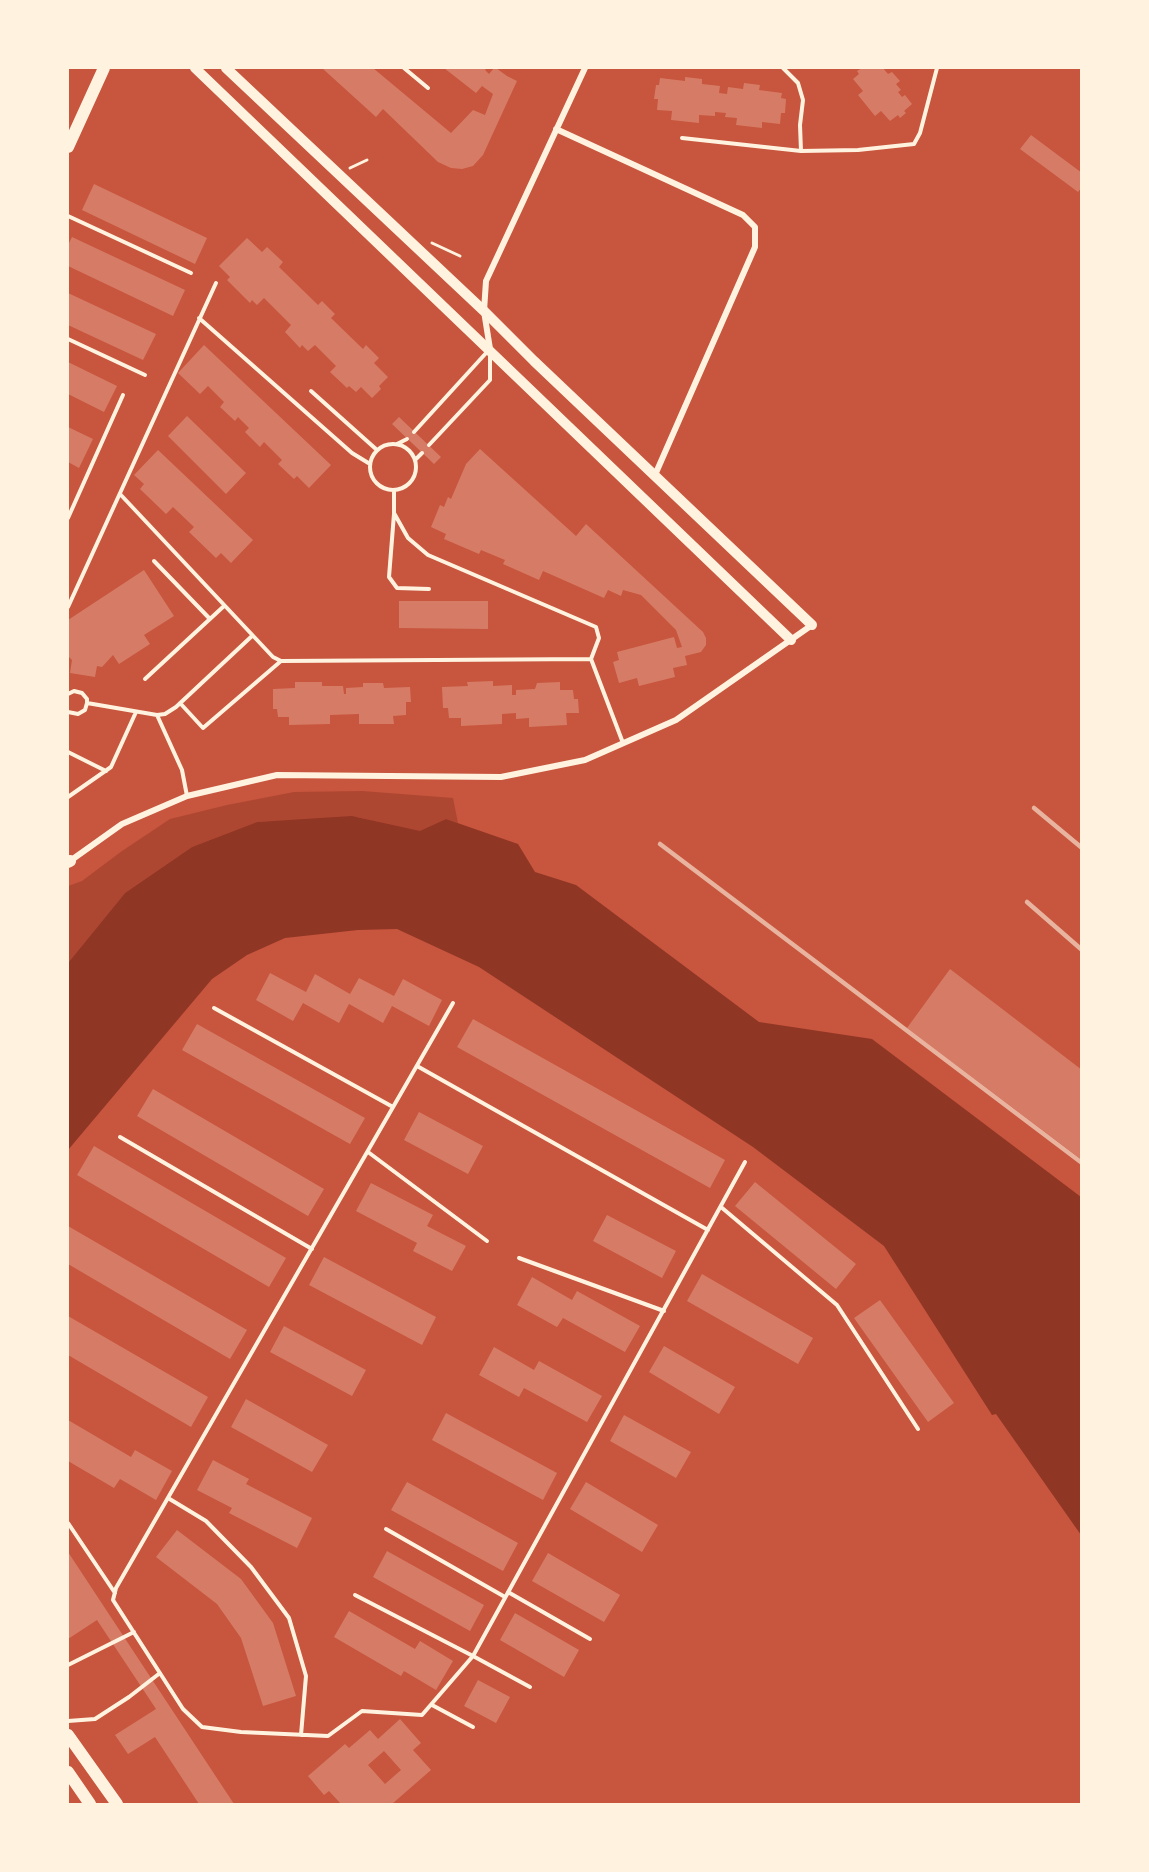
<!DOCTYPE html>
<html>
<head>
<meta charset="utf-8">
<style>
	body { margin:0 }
	#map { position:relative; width:1149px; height:1872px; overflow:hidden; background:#c8553d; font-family:"Playfair Display",serif }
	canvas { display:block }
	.frame { position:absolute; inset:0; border:69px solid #fff3e0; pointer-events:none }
</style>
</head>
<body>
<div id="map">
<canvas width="1149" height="1872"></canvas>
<div class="frame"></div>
</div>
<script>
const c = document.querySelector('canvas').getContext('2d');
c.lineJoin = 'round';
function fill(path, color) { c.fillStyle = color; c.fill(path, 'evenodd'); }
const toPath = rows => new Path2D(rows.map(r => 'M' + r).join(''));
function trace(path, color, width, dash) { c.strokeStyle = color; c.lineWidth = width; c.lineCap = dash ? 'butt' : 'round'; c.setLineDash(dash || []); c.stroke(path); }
fill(toPath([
	[362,791,453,798,458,823,446,819,420,832,357,817,257,822,192,847,125,893,68,963,68,886,82,881,122,851,170,819,227,805,294,792]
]), '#ae4732');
fill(toPath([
	[352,816,420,831,446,819,518,844,535,872,576,885,759,1022,872,1039,1081,1197,1081,1535,996,1414,992,1415,884,1246,753,1147,479,967,397,929,358,930,285,938,247,955,212,979,68,1150,68,963,125,893,192,847,257,822]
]), '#8f3625');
fill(toPath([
	[322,68,373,68,451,133,473,110,485,115,493,94,482,86,476,93,444,68,487,68,485,70,489,74,494,68,496,68,507,76,517,81,483,155,473,166,462,169,451,168,438,162,383,109,376,117],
	[862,68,883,68,888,74,892,72,900,81,896,84,901,90,898,92,902,97,905,95,912,104,904,111,906,113,900,118,898,115,890,121,881,111,875,116,858,95,863,91,853,79,859,74,857,71],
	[685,77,702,79,702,84,720,86,719,93,727,94,728,87,743,89,744,83,760,85,759,90,782,93,781,98,786,99,785,113,781,113,780,124,762,122,762,128,736,125,737,118,725,117,726,113,715,112,715,116,699,115,699,123,671,120,672,111,657,110,658,99,654,99,656,85,659,85,660,78,685,81],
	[1031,135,1082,173,1082,187,1078,192,1020,149],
	[94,184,207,238,195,264,82,210],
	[72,237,185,290,173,316,68,266,68,245],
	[247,238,262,252,267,247,283,262,279,267,318,305,322,301,335,314,331,318,363,349,366,345,379,358,374,363,388,377,379,386,381,389,372,398,361,387,356,392,349,386,347,388,330,372,336,366,315,345,308,351,302,345,300,348,285,332,291,325,264,298,257,305,252,300,250,303,227,280,230,277,219,266],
	[68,293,156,334,143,360,68,325],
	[204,345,331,465,309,488,297,476,294,479,278,464,282,460,264,442,260,447,245,432,249,428,238,417,235,421,220,407,224,402,208,386,200,394,178,373],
	[68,362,117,386,104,412,68,394],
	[187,416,246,473,226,494,168,436],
	[399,417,441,457,434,464,392,424],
	[68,427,93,439,79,468,68,462],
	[480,449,576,536,586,524,703,632,706,638,706,645,701,652,685,656,687,665,673,668,675,677,639,686,637,678,619,683,613,662,619,660,617,652,674,637,677,648,682,647,676,630,641,595,623,590,621,596,608,590,604,598,543,571,539,580,503,564,505,560,481,550,479,554,444,539,446,534,431,527,440,505,444,507,448,497,451,499,466,464],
	[158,450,253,540,231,563,221,553,216,558,189,532,194,527,173,507,166,514,140,489,144,484,134,475],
	[144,570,174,616,144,635,150,644,119,664,113,655,102,667,97,666,95,677,70,673,72,660,69,657,68,658,68,620],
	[399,601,488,601,488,629,399,628],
	[493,681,493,686,512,685,512,695,516,695,516,690,535,689,537,683,560,682,560,690,573,690,574,699,578,699,579,713,566,713,567,725,529,727,529,718,516,719,516,713,502,714,502,724,461,726,461,718,449,718,448,708,443,708,442,687,468,686,467,682],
	[295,682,322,682,322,686,343,686,344,694,346,694,346,688,363,687,363,683,383,683,384,688,410,687,411,702,406,702,406,715,393,716,394,724,359,724,359,714,330,715,330,724,289,725,289,717,278,717,277,709,273,709,273,689,295,688],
	[950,969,1082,1070,1082,1160,907,1028],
	[270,973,306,992,315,974,350,994,359,978,394,996,403,979,442,1000,429,1026,392,1006,383,1023,349,1004,339,1023,303,1003,293,1021,256,1000],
	[473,1019,725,1160,710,1188,457,1047],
	[197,1024,365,1118,350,1144,182,1050],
	[153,1089,324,1189,308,1216,137,1116],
	[419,1112,483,1146,468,1174,404,1140],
	[94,1146,286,1258,269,1287,77,1175],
	[755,1182,856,1264,836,1289,735,1206],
	[371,1183,433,1215,427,1226,466,1246,452,1271,413,1251,417,1243,356,1211],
	[607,1215,676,1251,662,1278,593,1241],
	[68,1226,247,1330,230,1359,68,1264],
	[324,1257,436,1317,422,1345,309,1285],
	[702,1274,813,1338,798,1364,687,1301],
	[532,1277,572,1300,577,1291,640,1326,625,1352,563,1318,557,1327,517,1305],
	[880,1300,954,1403,928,1422,854,1318],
	[68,1316,208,1397,191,1427,68,1355],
	[284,1326,366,1370,352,1396,270,1352],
	[664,1346,735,1387,719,1414,649,1372],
	[494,1347,534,1370,539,1361,602,1396,587,1422,524,1388,519,1397,479,1375],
	[246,1399,328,1445,312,1472,231,1427],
	[446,1413,557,1473,543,1500,432,1440],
	[624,1415,691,1452,676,1478,610,1441],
	[68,1420,131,1457,135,1450,172,1471,156,1500,120,1479,114,1488,68,1461],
	[213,1460,249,1479,246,1484,312,1518,297,1548,229,1513,232,1508,197,1490],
	[407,1482,518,1543,503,1571,391,1510],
	[586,1482,658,1525,642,1552,570,1509],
	[177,1530,241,1579,273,1623,296,1696,263,1706,241,1638,217,1604,156,1557],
	[387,1551,484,1605,470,1631,373,1577],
	[68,1552,234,1804,199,1804,155,1737,128,1754,115,1735,156,1709,97,1620,68,1639],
	[548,1553,620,1595,604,1622,532,1581],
	[349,1611,415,1649,420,1641,453,1661,436,1690,404,1671,401,1676,334,1637],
	[515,1613,579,1650,564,1677,500,1640],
	[478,1680,510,1697,496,1723,464,1706],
	[400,1719,421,1743,413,1750,431,1770,392,1804,341,1804,329,1791,324,1795,308,1776,345,1744,349,1748,370,1730,378,1739],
	[384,1751,401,1770,385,1784,368,1765]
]), '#d67c66');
trace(toPath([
	[350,168,367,160],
	[432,243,460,256]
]), '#fff3e0', 3);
trace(toPath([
	[404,68,428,88],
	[783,68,798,83,803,100,800,125,801,151],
	[682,138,801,151,858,150,914,144,920,133,937,68],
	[68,216,191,273],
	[199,318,352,453,370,464],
	[68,339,145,375],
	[311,391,377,450],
	[414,432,487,352],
	[397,444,407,439],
	'370 467a23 23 0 1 1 46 0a23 23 0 1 1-46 0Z',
	[429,445,490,380,490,353],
	[415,460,422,453],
	[394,490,394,513,408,538,428,555,596,627,599,638,591,659,623,743],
	[120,494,273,657,281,661,591,659],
	[394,514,389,577,397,588,429,589],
	[68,518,123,395],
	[154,561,210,619],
	[68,607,216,283],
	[145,679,224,606],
	[68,694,74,691,82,693,87,699,87,703,85,710,78,714,68,712],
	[87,703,157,715,165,714,176,707,252,636],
	[180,703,203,728,281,661],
	[157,715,182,770,187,796],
	[68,752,106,771],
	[68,797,111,767,136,712],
	[453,1003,116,1588,113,1600,183,1709,202,1727,241,1732,328,1736,362,1711,422,1715,473,1656,745,1162],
	[214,1008,393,1107],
	[417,1066,708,1230],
	[120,1137,312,1249],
	[368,1152,487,1241],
	[721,1207,837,1305,918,1429],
	[519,1258,664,1311],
	[168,1498,206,1521,251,1567,289,1618,306,1676,301,1735],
	[68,1523,115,1593],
	[386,1529,505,1597],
	[508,1592,590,1639],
	[355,1595,473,1656,530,1687],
	[68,1665,134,1632],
	[432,1705,473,1727],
	[68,1721,95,1719,129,1697,160,1673]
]), '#fff3e0', 4);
trace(toPath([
	[556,129,743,215,755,227,755,247,655,475],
	[490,349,484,311,486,281,585,68],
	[70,861,122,824,187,796,277,775,501,777,585,760,676,720,812,625]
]), '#fff3e0', 6);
trace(toPath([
	[195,68,791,640],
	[226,68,484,311,534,361,812,625]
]), '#fff3e0', 10);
trace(toPath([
	[68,147,104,68],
	[68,862,70,861],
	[68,1735,117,1804],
	[68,1772,90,1804]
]), '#fff3e0', 12);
trace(toPath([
	[1034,808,1082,848],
	[660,844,1082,1163],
	[1027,902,1082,950]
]), '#e9b49f', 4.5);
</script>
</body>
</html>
